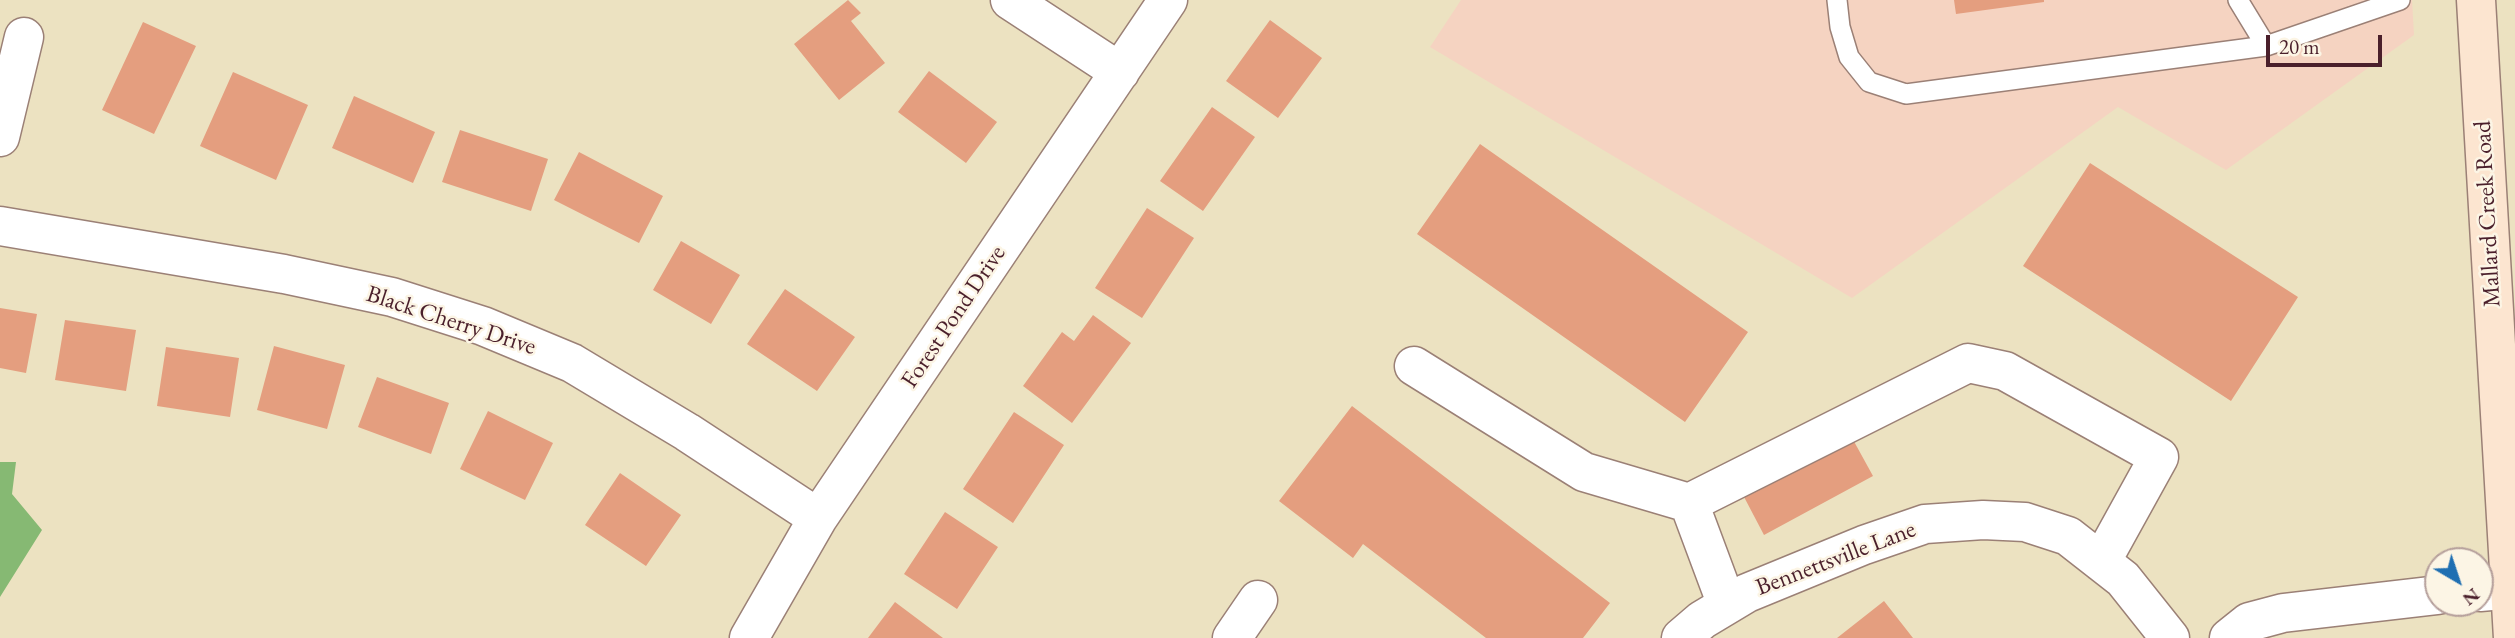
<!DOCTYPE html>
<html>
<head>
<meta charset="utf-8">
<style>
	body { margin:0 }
	#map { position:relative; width:2515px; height:638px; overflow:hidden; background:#ece2c1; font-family:"EB Garamond",serif }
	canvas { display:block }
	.north { position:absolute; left:2424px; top:547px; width:70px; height:70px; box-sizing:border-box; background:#fcf5e5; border:2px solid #b59f9b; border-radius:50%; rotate:141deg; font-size:19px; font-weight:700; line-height:28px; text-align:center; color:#4a1f2b }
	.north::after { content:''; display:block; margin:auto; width:24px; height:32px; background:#1f6fb2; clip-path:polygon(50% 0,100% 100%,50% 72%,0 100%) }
	.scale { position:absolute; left:2266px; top:35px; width:116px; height:32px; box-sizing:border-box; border:4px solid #4a1f2b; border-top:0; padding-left:9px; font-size:21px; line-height:24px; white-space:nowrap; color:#4a1f2b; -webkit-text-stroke:5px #fcf5e5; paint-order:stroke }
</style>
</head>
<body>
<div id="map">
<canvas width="2515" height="638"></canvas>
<div class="north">N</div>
<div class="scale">20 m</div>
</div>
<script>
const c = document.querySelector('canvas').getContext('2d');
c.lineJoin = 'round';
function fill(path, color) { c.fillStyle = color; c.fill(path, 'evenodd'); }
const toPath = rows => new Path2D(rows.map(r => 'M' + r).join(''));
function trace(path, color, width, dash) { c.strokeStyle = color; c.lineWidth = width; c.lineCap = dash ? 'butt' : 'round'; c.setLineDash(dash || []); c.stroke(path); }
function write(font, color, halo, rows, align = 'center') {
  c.font = font + ' "EB Garamond",serif'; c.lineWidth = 5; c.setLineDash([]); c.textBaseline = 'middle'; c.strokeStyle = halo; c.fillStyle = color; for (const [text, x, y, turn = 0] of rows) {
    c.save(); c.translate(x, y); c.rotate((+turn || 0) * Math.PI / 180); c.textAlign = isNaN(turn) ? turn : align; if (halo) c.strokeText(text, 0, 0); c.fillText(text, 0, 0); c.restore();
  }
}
fill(toPath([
	[1461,0,2412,0,2414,35,2226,170,2118,107,1852,298,1430,47]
]), '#f5d3c1');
fill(toPath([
	[0,462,16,462,12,494,42,530,0,597]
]), '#86b973');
fill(toPath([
	[848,0,861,13,851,21,885,63,839,100,794,44],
	[1954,0,2044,0,2044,2,1956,14],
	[1270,20,1322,58,1278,118,1226,81],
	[143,22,196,46,154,134,102,110],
	[929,71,997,122,966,163,898,112],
	[233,72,308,105,276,180,200,146],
	[354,96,435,132,413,183,332,148],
	[1212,107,1255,137,1203,211,1160,181],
	[460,130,548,159,531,211,442,182],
	[1480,144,1748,332,1685,422,1417,234],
	[579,152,663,196,639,243,554,200],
	[2090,163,2298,297,2231,401,2023,266],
	[1147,208,1194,238,1142,318,1095,288],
	[681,241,740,275,711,324,653,290],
	[785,289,855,337,817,391,747,344],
	[0,308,37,314,26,373,0,368],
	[1093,315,1131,343,1072,423,1023,386,1062,332,1074,341],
	[65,320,136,330,126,391,55,380],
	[274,346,345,365,327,429,257,410],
	[166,347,239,358,230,417,157,406],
	[377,377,449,403,431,454,358,427],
	[1352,406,1610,603,1583,638,1486,638,1363,544,1353,558,1279,501],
	[488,411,553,443,525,500,460,469],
	[1014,412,1064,445,1013,523,963,489],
	[1851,436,1873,476,1764,535,1743,495],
	[620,473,681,515,646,566,585,525],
	[945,512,998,547,957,609,904,574],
	[1884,601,1913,638,1837,638],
	[895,602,943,638,868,638]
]), '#e49e7f');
const lane = toPath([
	[1837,0,1840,27,1849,57,1869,82,1906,94,2266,46,2400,0],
	[2238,0,2266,46]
]);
const street = toPath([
	[1010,0,1120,72],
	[0,137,24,37],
	[0,226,284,274,392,297,483,326,572,363,687,432,818,518],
	[1414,366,1584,472,1689,503],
	[2480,592,2515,589],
	[1727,605,1689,503,1968,363,2005,371,2159,457,2101,562],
	[749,638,818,518,1168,0],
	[1232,638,1258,600],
	[1681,638,1702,620,1747,593,1864,545,1925,524,1983,520,2025,522,2068,536,2123,579,2170,638],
	[2229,638,2249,622,2283,613,2438,595]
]);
const secondary = toPath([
	[2476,0,2513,638]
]);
trace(lane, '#9b8076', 22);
trace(street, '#9b8076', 41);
trace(secondary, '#9b8076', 41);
trace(lane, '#fff', 19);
trace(street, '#fff', 38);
trace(secondary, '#fce5d0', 38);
write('24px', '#4a1f2b', '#fcf5e5', [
	["Mallard Creek Road",2488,214,-93],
	["Forest Pond Drive",954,317,-56],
	["Black Cherry Drive",451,321,18],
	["Bennettsville Lane",1836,559,-21]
]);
</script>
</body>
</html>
